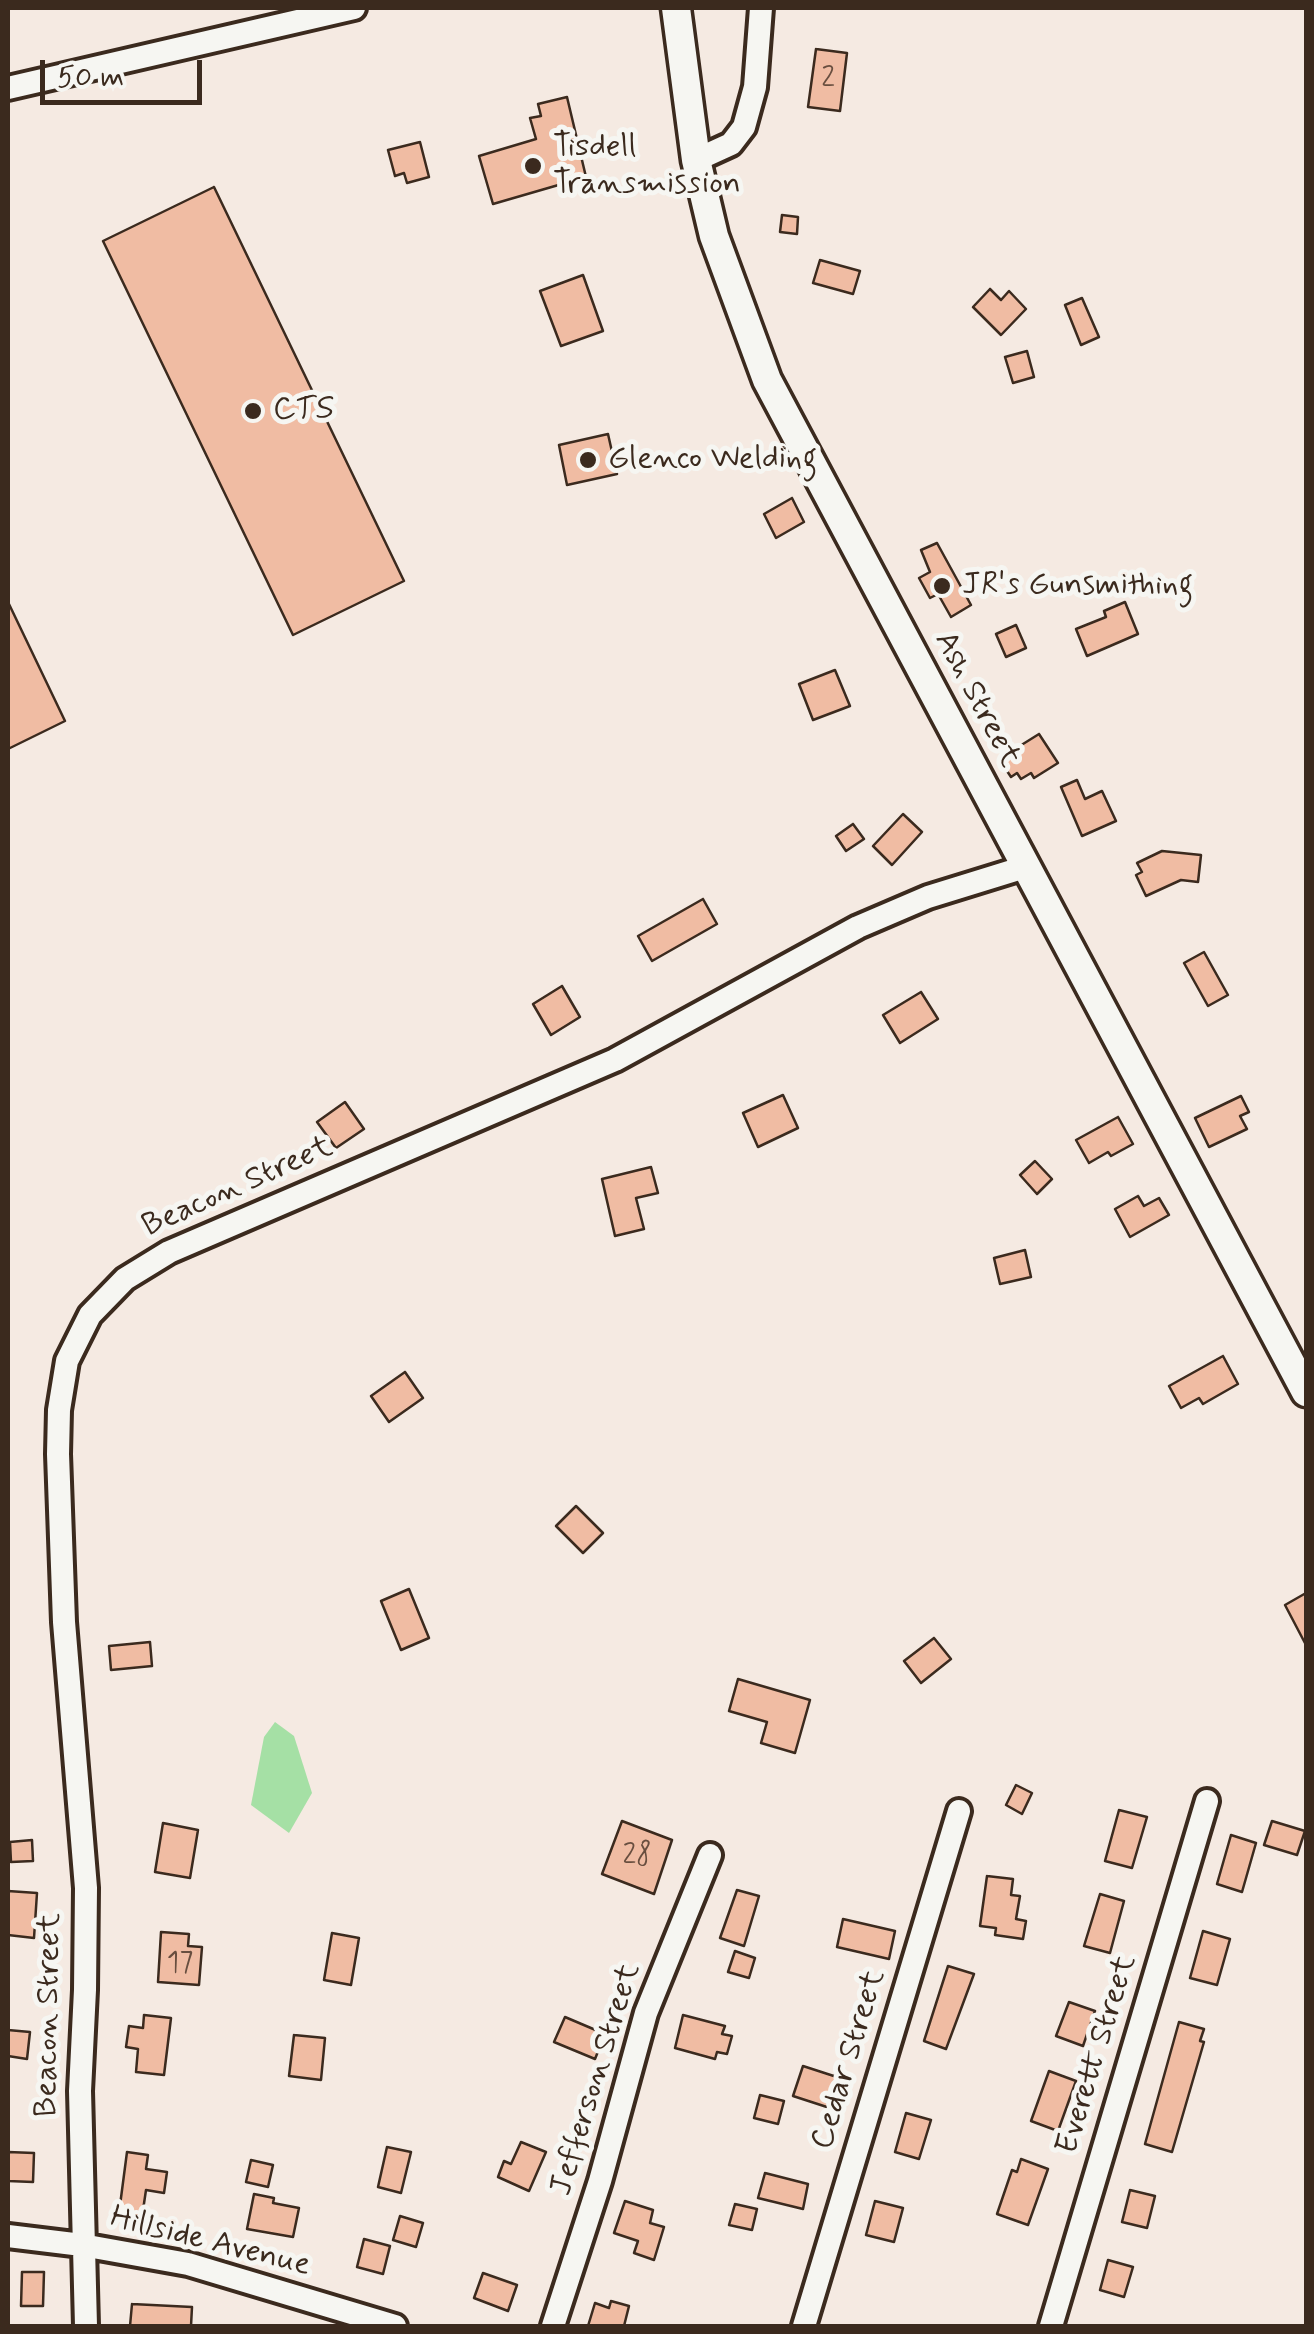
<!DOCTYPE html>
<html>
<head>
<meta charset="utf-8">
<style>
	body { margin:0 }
	#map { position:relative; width:1314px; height:2334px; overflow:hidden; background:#f5eae2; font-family:Mynerve,sans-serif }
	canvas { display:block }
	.frame { position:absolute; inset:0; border:10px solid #3b2a1e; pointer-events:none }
	.scale { position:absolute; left:40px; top:60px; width:162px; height:45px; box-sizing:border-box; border:5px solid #3b2a1e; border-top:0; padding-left:12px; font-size:30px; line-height:35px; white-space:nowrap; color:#3b2a1e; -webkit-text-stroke:8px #f6f6f2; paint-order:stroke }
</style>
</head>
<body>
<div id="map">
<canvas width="1314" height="2334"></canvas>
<div class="frame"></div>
<div class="scale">50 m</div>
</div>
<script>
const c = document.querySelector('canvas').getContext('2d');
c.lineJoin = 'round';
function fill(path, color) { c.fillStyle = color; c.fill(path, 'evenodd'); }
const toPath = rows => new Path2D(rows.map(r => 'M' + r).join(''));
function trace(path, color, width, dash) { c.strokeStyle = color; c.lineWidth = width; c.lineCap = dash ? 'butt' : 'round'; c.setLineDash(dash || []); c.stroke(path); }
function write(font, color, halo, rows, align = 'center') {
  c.font = font + ' Mynerve,sans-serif'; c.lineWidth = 10; c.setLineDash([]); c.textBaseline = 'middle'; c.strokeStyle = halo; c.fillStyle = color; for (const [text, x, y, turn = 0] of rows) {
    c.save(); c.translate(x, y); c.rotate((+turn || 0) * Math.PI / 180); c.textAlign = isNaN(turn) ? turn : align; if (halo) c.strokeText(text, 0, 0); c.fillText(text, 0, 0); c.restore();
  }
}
fill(toPath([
	[275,1722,294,1736,312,1793,289,1833,251,1805,264,1737]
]), '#a5e0a5');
const building = toPath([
	[816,49,847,53,840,111,808,107,816,49],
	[567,97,586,177,493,204,479,156,536,139,530,118,541,116,538,104,567,97],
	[420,142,429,177,407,183,404,173,395,176,388,150,420,142],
	[214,187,404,581,293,635,103,241,214,187],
	[782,215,798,217,797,234,780,232,782,215],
	[820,260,860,271,853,294,813,283,820,260],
	[583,275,603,331,561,346,540,291,583,275],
	[990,289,1001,300,1009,291,1026,309,1001,335,973,307,990,289],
	[1082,298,1099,337,1081,345,1065,305,1082,298],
	[1027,351,1034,377,1013,383,1005,357,1027,351],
	[608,434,617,474,567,485,559,445,608,434],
	[792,498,804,522,776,538,764,514,792,498],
	[937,543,971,605,951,617,938,594,930,598,919,578,930,572,921,550,937,543],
	[8,602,65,721,8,749,8,602],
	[1125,602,1138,634,1087,656,1076,629,1106,617,1104,611,1125,602],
	[1016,625,1026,648,1006,657,996,634,1016,625],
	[835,670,850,706,813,720,799,684,835,670],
	[1039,734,1058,763,1034,778,1031,773,1021,779,1017,773,1011,777,999,759,1039,734],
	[1077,780,1085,799,1102,791,1116,821,1082,836,1061,787,1077,780],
	[903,814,922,832,892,865,873,846,903,814],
	[853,824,864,839,846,851,836,836,853,824],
	[1162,851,1201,855,1198,882,1181,880,1146,896,1136,875,1142,872,1137,863,1162,851],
	[703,899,717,924,652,961,638,936,703,899],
	[1204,952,1228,995,1208,1006,1184,963,1204,952],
	[562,986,580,1017,551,1035,533,1004,562,986],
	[921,992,938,1019,900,1043,883,1015,921,992],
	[783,1095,798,1128,758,1147,743,1113,783,1095],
	[1241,1096,1249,1112,1240,1116,1247,1129,1209,1147,1195,1118,1241,1096],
	[345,1102,364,1129,336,1148,317,1122,345,1102],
	[1118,1117,1133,1144,1111,1156,1108,1152,1089,1163,1076,1140,1118,1117],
	[1035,1161,1052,1179,1037,1194,1020,1175,1035,1161],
	[651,1167,658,1193,636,1198,644,1229,615,1236,602,1179,651,1167],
	[1138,1196,1144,1206,1159,1198,1169,1215,1130,1237,1115,1209,1138,1196],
	[1025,1250,1031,1277,1000,1284,994,1258,1025,1250],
	[1223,1356,1238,1384,1203,1404,1199,1398,1181,1408,1169,1386,1223,1356],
	[405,1372,423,1398,389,1422,371,1396,405,1372],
	[576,1506,603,1533,583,1553,556,1526,576,1506],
	[409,1589,429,1638,401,1650,381,1601,409,1589],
	[1306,1593,1306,1645,1285,1605,1306,1593],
	[934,1638,951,1659,921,1683,904,1661,934,1638],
	[150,1642,152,1666,111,1670,109,1646,150,1642],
	[738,1679,810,1700,795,1753,761,1743,767,1722,729,1711,738,1679],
	[1016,1785,1032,1793,1022,1814,1006,1805,1016,1785],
	[1119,1810,1147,1817,1132,1868,1105,1861,1119,1810],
	[622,1821,672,1840,654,1894,602,1874,622,1821],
	[1272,1821,1305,1831,1297,1855,1264,1845,1272,1821],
	[163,1823,198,1830,190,1878,155,1872,163,1823],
	[1231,1835,1256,1843,1242,1892,1217,1884,1231,1835],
	[32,1840,33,1861,11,1862,10,1842,32,1840],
	[987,1876,1013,1879,1011,1895,1020,1896,1016,1919,1026,1921,1023,1939,995,1935,996,1928,980,1926,987,1876],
	[737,1890,759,1896,744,1946,720,1938,737,1890],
	[8,1891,37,1893,34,1938,8,1935,8,1891],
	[1100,1894,1124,1901,1110,1953,1084,1946,1100,1894],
	[843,1919,895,1931,889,1959,837,1947,843,1919],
	[1203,1931,1230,1939,1217,1985,1190,1978,1203,1931],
	[161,1932,189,1934,188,1946,202,1947,199,1985,158,1982,161,1932],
	[332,1933,359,1938,351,1985,324,1980,332,1933],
	[735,1951,755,1958,749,1978,728,1972,735,1951],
	[948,1966,974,1974,946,2049,924,2041,948,1966],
	[1069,2002,1095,2011,1083,2046,1056,2036,1069,2002],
	[144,2015,171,2018,164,2075,136,2072,138,2049,126,2047,129,2026,143,2028,144,2015],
	[683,2015,725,2026,722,2034,732,2036,727,2054,717,2052,715,2059,675,2048,683,2015],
	[565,2017,605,2034,595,2059,554,2042,565,2017],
	[1179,2022,1204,2029,1200,2041,1204,2042,1172,2152,1145,2144,1179,2022],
	[8,2030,30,2032,27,2059,8,2056,8,2030],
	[294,2035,325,2038,321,2080,289,2076,294,2035],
	[803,2066,843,2079,833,2109,793,2096,803,2066],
	[1049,2071,1076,2081,1058,2131,1031,2121,1049,2071],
	[760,2095,784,2101,778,2124,754,2118,760,2095],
	[906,2113,931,2120,919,2159,895,2152,906,2113],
	[521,2142,546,2152,529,2191,498,2177,504,2161,511,2164,521,2142],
	[387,2147,411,2152,401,2193,378,2187,387,2147],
	[8,2152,34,2153,33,2182,8,2181,8,2152],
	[127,2152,148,2155,146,2169,167,2172,164,2193,146,2190,142,2217,119,2213,127,2152],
	[1021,2159,1048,2169,1028,2225,997,2214,1012,2170,1017,2172,1021,2159],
	[251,2160,273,2165,268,2187,246,2182,251,2160],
	[765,2173,808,2184,803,2209,758,2198,765,2173],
	[1130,2190,1155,2196,1147,2228,1122,2222,1130,2190],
	[254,2194,274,2198,273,2203,299,2208,293,2237,247,2229,254,2194],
	[625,2201,653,2210,650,2223,664,2227,654,2260,634,2253,638,2241,614,2233,625,2201],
	[875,2201,903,2208,894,2242,866,2235,875,2201],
	[735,2204,757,2209,752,2230,729,2225,735,2204],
	[400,2216,423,2223,416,2247,393,2240,400,2216],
	[364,2239,390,2246,383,2274,357,2267,364,2239],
	[1108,2260,1133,2267,1124,2297,1100,2290,1108,2260],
	[22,2272,44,2272,43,2306,21,2306,22,2272],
	[483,2273,517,2285,508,2311,474,2298,483,2273],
	[611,2301,629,2306,624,2326,588,2326,595,2303,609,2308,611,2301],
	[132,2304,192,2307,191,2326,130,2326,132,2304]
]);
fill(building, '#f0bca3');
trace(building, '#3b2a1e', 2.5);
const minor = toPath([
	[8,88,354,8],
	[696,160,731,144,744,127,755,87,761,8],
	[8,2236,82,2245,188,2264,395,2326],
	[86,2326,80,2091,85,1990,86,1888,64,1622,58,1454,59,1410,67,1361,90,1315,125,1279,169,1252,615,1060,858,927,928,897,1025,867],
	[553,2326,600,2181,646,2013,710,1855],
	[804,2326,959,1811],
	[1051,2326,1207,1801]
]);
const tertiary = toPath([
	[676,8,696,160,714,236,767,380,1306,1392]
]);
trace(minor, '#3b2a1e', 30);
trace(tertiary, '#3b2a1e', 35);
trace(minor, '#f6f6f2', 22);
trace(tertiary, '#f6f6f2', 28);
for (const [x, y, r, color] of [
	[533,166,10,"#3b2a1e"],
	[253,411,10,"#3b2a1e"],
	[588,460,10,"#3b2a1e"],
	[942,586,10,"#3b2a1e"]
]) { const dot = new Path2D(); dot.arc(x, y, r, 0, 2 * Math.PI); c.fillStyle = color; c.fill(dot); trace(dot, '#f6f6f2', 4); }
write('28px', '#684e3f', null, [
	["2",828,80],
	["28",637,1857],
	["17",180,1965]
]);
write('32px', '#3b2a1e', '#f6f6f2', [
	["Tisdell",553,148],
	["Transmission",553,185],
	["CTS",273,411],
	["Glenco Welding",608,460],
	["JR's Gunsmithing",962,586]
], 'left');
write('32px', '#3b2a1e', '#f6f6f2', [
	["Ash Street",976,700,62],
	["Beacon Street",238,1188,-24],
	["Beacon Street",50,2015,-89],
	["Everett Street",1098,2055,-73],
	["Cedar Street",850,2060,-73],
	["Jefferson Street",597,2080,-73],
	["Hillside Avenue",210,2243,14]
]);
</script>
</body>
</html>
